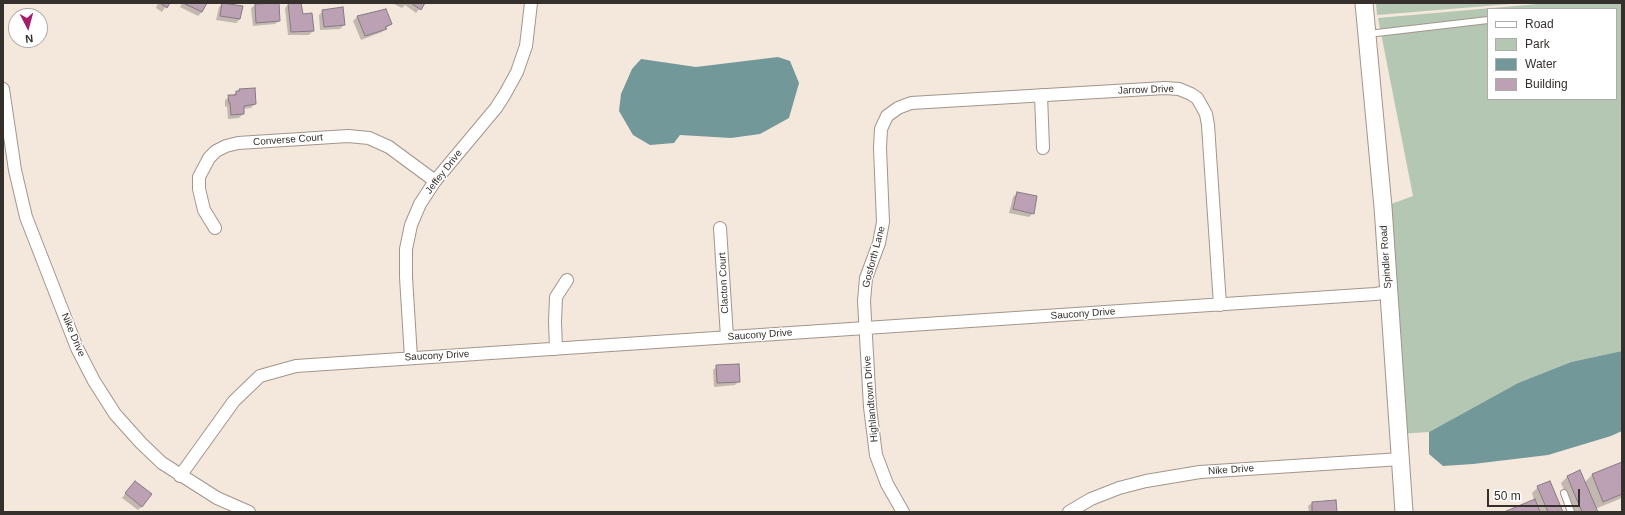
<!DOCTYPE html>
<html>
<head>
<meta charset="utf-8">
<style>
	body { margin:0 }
	#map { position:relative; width:1625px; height:515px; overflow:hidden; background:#f4e7dc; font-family:Helvetica,sans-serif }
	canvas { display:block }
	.frame { position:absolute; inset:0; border:4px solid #35302c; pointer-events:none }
	.legend { position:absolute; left:1487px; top:8px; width:130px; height:92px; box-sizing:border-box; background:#fff; border:1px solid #aeacab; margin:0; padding:5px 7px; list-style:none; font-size:12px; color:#35302c }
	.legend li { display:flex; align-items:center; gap:8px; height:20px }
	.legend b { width:20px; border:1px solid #aeacab }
	.north { position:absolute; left:8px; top:8px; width:40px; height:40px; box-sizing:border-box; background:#fff; border:1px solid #aeacab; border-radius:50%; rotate:174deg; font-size:11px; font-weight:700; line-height:16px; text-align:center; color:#35302c }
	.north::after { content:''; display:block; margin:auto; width:14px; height:18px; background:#a21f6e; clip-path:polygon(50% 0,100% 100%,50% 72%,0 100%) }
	.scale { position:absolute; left:1487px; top:489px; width:93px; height:18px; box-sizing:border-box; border:2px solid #35302c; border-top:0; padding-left:5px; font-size:12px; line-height:14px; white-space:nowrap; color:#35302c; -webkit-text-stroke:3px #fff; paint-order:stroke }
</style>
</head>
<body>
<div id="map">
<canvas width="1625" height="515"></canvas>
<div class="frame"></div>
<ul class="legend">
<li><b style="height:5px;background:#fff"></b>Road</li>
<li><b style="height:11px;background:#b4c7b2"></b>Park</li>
<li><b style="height:11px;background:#72989a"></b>Water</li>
<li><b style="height:11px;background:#bca1b5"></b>Building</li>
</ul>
<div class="north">N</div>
<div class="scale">50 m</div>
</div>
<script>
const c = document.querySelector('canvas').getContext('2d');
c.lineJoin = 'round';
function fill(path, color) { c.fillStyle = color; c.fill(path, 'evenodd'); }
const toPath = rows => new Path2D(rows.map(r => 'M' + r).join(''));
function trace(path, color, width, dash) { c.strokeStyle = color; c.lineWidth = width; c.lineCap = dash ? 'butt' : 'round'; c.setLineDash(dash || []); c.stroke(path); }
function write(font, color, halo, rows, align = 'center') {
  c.font = font + ' Helvetica,sans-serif'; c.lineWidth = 3; c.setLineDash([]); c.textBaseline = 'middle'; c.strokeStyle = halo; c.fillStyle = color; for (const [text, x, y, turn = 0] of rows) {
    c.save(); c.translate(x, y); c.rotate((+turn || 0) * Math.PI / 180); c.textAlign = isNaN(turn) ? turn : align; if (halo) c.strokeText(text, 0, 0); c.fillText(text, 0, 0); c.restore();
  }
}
fill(toPath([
	[1376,3,1523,3,1377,15],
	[1549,3,1622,3,1622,351,1571,362,1518,383,1429,432,1399,434,1383,207,1413,196,1378,18],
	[1488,9,1616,9,1616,99,1488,99]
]), '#b4c7b2');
fill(toPath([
	[778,57,790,61,799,83,789,118,760,134,731,138,680,135,674,143,650,145,633,135,619,111,621,94,632,69,641,59,696,67],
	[1622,351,1622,431,1611,436,1548,455,1473,464,1443,466,1429,454,1429,432,1518,383,1571,362]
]), '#72989a');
fill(toPath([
	[158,3,168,3,162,12,156,8],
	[182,3,206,3,202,12,198,16,180,7],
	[223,3,242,7,240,19,236,23,216,20,219,7],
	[392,3,424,3,416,13,405,5,402,8],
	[289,4,302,15,311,14,313,31,309,35,288,35,285,8],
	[255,5,279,21,275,24,253,26,251,8],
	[323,11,344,25,340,29,320,30,319,15],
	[385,11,391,24,382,32,361,40,353,21,357,17],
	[240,90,255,104,251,108,243,109,243,114,239,118,228,119,227,106,225,107,225,100],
	[1017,193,1033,213,1029,217,1009,213,1013,197],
	[717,366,739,381,735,385,714,387,713,370],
	[1622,463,1622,498,1595,509,1597,512,1573,512,1561,483,1567,477,1580,472,1584,483,1592,475],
	[131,486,142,506,138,510,122,498],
	[1538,487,1562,512,1507,512,1534,500,1532,493],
	[1312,503,1336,512,1309,512,1308,506]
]), '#0003');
const building = toPath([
	[160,3,170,3,167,8,160,3],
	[183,3,207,3,202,12,183,3],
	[222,3,243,6,240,19,220,16,222,3],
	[279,3,280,21,256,23,255,4,279,3],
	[288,3,301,3,303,14,312,13,314,31,291,32,288,3],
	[411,3,425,3,421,10,411,3],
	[343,7,345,25,324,27,322,10,343,7],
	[386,9,392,24,385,27,387,29,365,36,357,16,386,9],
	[255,88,256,104,244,106,244,114,231,115,230,103,229,103,228,95,236,95,236,91,240,91,239,89,255,88],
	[1017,192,1037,196,1034,214,1013,209,1017,192],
	[739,364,740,382,717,383,716,365,739,364],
	[1622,462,1622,494,1603,502,1592,474,1622,462],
	[1580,470,1598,512,1582,512,1567,476,1580,470],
	[135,481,152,494,142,507,125,493,135,481],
	[1550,481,1563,512,1548,512,1537,486,1550,481],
	[1535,499,1540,512,1504,512,1535,499],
	[1336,500,1337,512,1312,512,1312,502,1336,500]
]);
fill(building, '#bca1b5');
trace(building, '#857982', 1);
const lane = toPath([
	[1368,34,1488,20],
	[1564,493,1571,512]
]);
const street = toPath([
	[3,89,15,170,26,217,77,348,94,381,115,414,141,443,162,463,217,498,249,512],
	[1041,95,1043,148],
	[215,228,204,210,199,189,199,177,209,158,216,151,226,146,238,143,348,136,369,138,389,147,435,181],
	[720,228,727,337],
	[556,349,555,322,556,297,567,280],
	[411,358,406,277,406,249,411,225,420,204,435,181,496,108,505,94,517,72,526,46,531,3],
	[180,476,234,401,260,376,296,366,1375,294,1389,292],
	[903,512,887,484,876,455,870,407,864,301,866,278,879,243,883,222,880,148,881,129,887,116,898,108,911,103,1165,88,1179,89,1191,94,1197,98,1200,103,1206,114,1208,125,1220,305],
	[1069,512,1091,499,1119,488,1146,481,1200,472,1401,459]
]);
const secondary = toPath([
	[1364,3,1383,207,1404,512]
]);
trace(lane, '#a2968c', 8);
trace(street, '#a2968c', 14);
trace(secondary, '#a2968c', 19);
trace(lane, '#fff', 6);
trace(street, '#fff', 12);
trace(secondary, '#fff', 17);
write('10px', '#35302c', '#fff', [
	["Jarrow Drive",1146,90,-2],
	["Converse Court",288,140,-4],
	["Jeffey Drive",444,172,-52],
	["Gosforth Lane",874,257,-75],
	["Spindler Road",1386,257,-94],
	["Clacton Court",724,283,-93],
	["Saucony Drive",1083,314,-4],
	["Nike Drive",73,335,67],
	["Saucony Drive",760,335,-4],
	["Saucony Drive",437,356,-3],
	["Highlandtown Drive",871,399,-95],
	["Nike Drive",1231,470,-4]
]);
</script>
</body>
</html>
